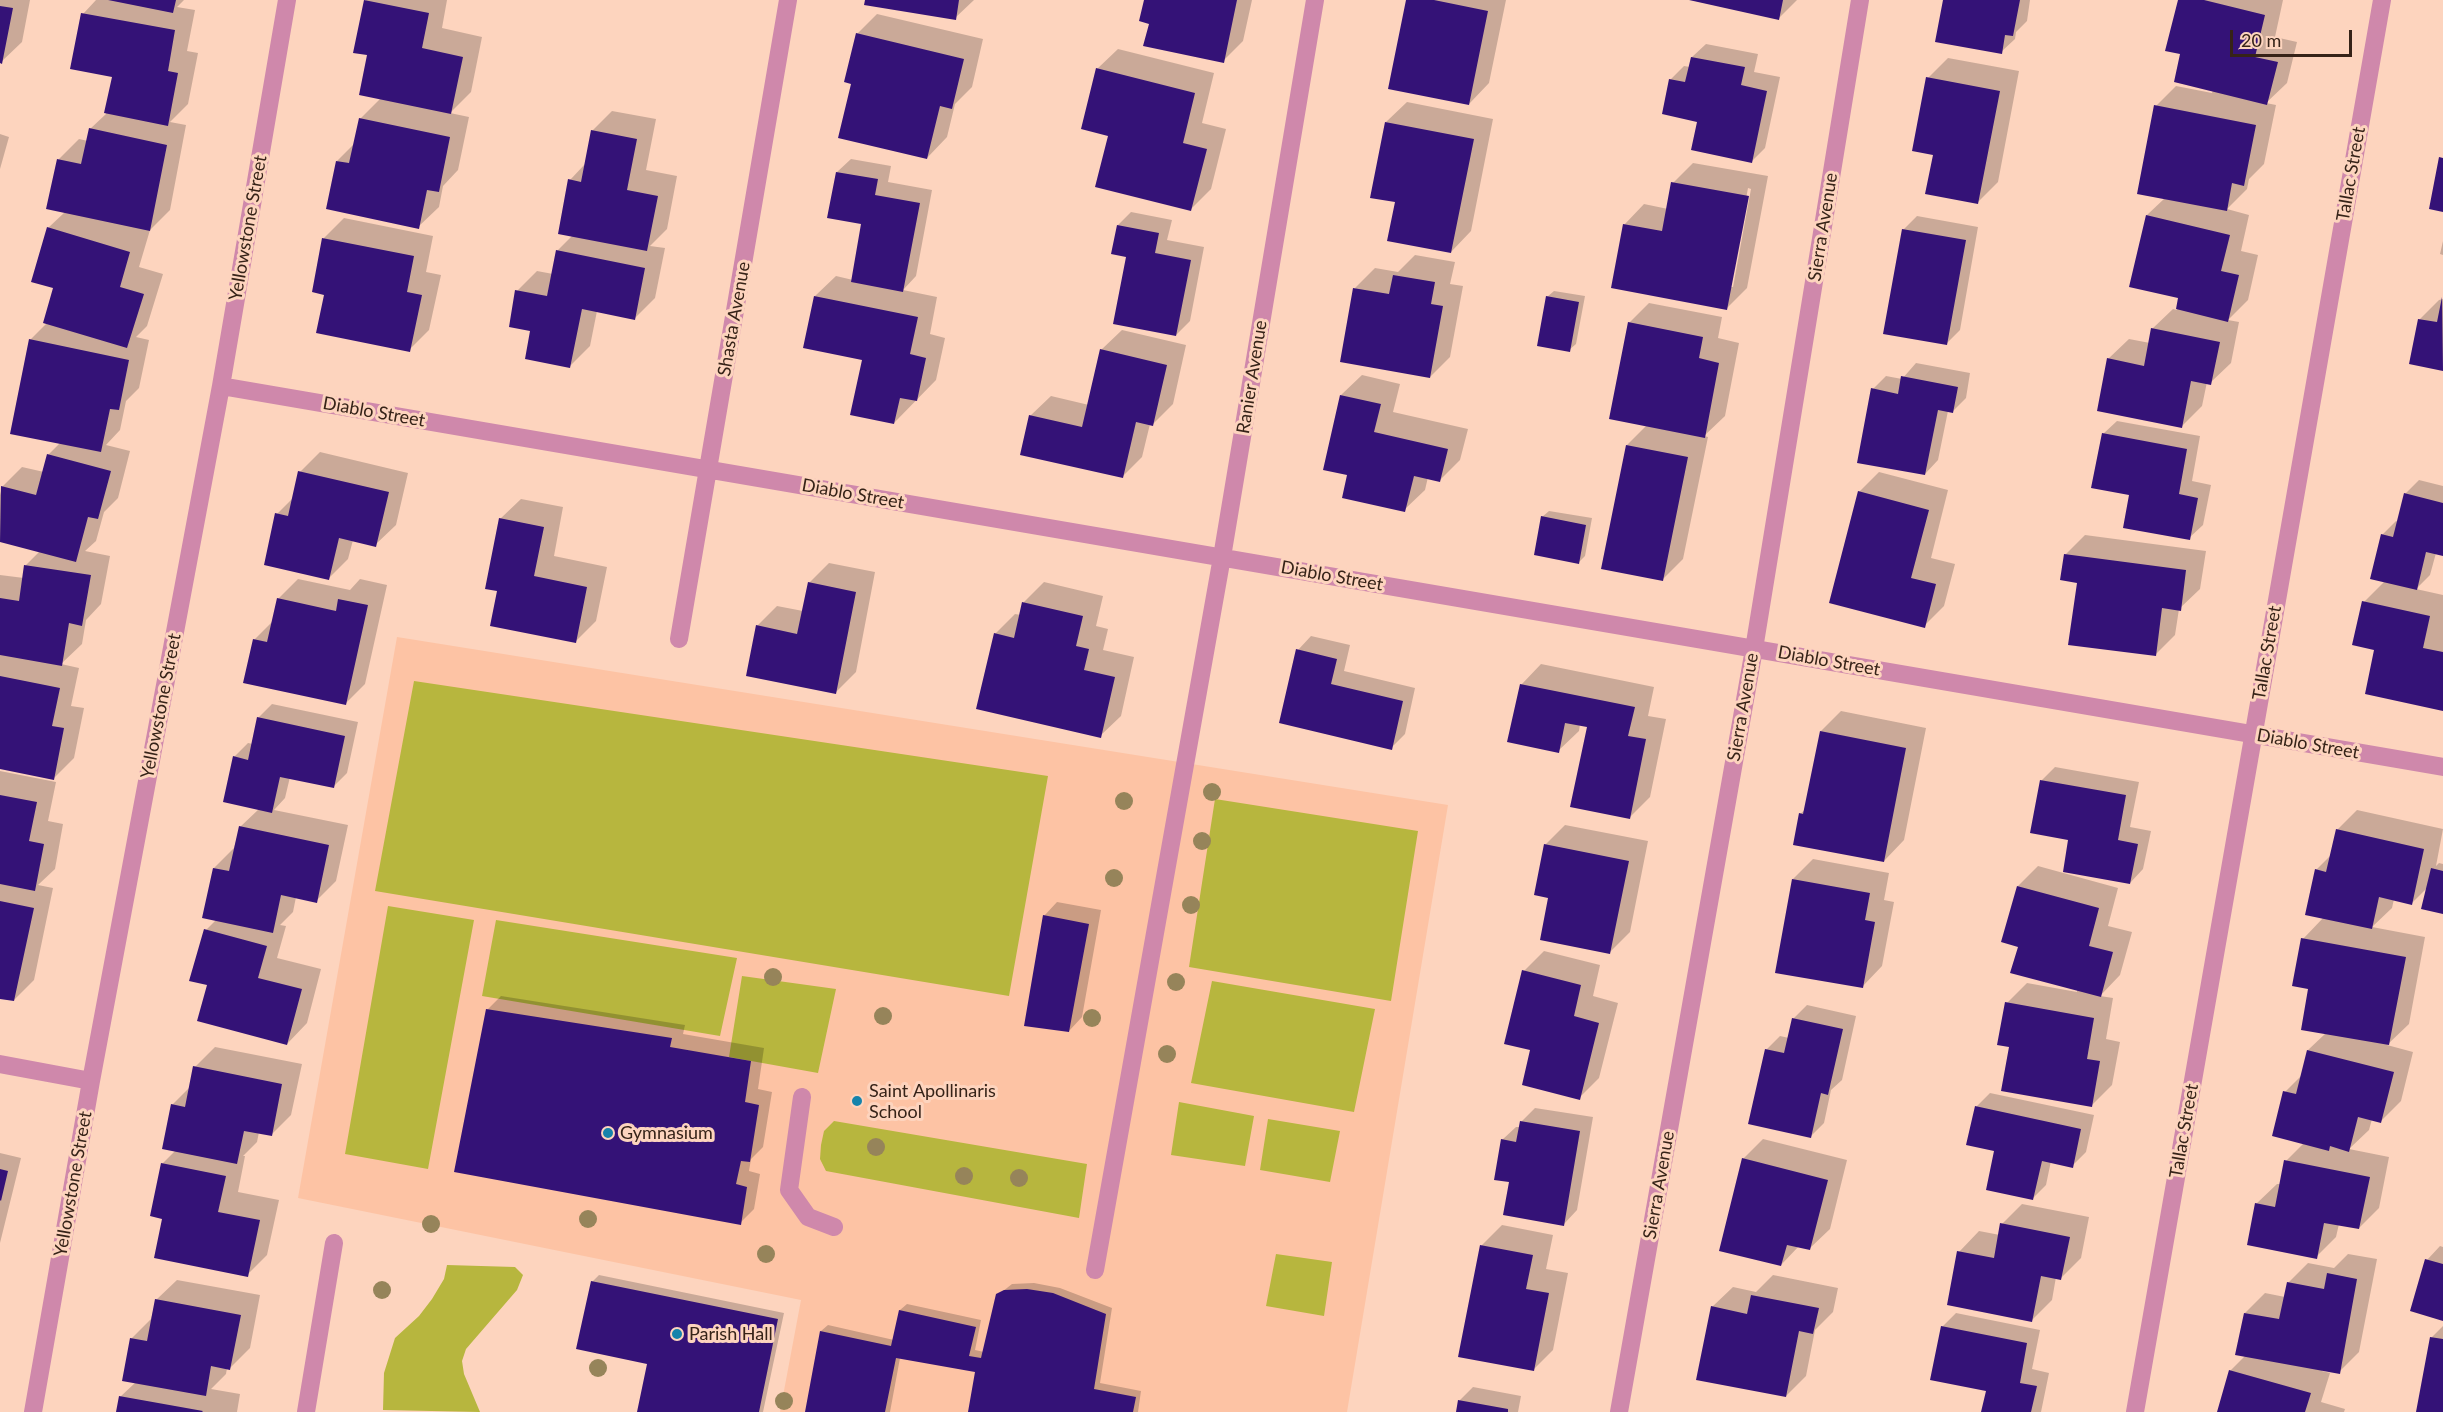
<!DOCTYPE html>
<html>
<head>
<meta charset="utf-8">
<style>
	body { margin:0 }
	#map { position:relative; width:2443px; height:1412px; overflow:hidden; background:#fdd4be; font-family:Lato,sans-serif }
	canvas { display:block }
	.scale { position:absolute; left:2230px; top:30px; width:122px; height:27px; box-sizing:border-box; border:3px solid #362318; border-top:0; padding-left:8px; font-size:18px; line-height:21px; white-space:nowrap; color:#362318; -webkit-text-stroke:4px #fdd4be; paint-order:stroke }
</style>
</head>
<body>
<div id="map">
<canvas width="2443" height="1412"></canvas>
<div class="scale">20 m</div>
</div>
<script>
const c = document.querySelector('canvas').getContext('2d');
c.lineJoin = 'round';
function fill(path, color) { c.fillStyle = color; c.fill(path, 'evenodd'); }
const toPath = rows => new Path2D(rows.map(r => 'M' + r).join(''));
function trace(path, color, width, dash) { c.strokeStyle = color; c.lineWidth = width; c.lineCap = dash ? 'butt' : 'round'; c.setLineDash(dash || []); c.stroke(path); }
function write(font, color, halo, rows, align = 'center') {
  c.font = font + ' Lato,sans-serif'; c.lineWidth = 6; c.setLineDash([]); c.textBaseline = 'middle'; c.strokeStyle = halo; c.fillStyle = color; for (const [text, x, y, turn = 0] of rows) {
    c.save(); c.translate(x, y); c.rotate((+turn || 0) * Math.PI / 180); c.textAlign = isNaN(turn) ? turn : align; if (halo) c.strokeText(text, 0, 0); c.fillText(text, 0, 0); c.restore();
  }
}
fill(toPath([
	[397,637,1448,805,1347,1412,780,1412,801,1300,298,1198]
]), '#fdc3a4');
fill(toPath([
	[414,681,1048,776,1009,996,375,891],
	[1215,799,1418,831,1391,1001,1189,967],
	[388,906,474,920,428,1169,345,1154],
	[496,920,737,958,720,1036,482,996],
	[742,976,836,989,818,1073,729,1057],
	[1212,981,1375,1009,1354,1112,1191,1083],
	[1179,1102,1254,1116,1245,1166,1171,1155],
	[1268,1119,1340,1131,1330,1182,1260,1170],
	[834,1121,1087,1164,1079,1218,826,1171,820,1159,821,1145,824,1131],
	[1276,1254,1332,1262,1324,1316,1266,1306],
	[447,1265,515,1267,523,1275,517,1290,466,1349,462,1361,464,1374,480,1412,383,1410,384,1373,395,1338,419,1316,432,1299,444,1279]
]), '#b7b63e');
fill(toPath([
	[0,0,30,0,22,42,0,63],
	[96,0,184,0,177,7,195,10,187,51,198,53,188,104,170,122,186,125,170,210,150,230,139,267,163,274,147,326,136,337,149,340,139,388,126,401,120,430,106,445,130,451,118,498,104,512,96,541,85,551,110,556,101,604,86,620,82,644,61,664,79,668,71,706,84,708,74,758,54,778,0,768,0,575,24,578,26,565,40,551,0,541,0,495,2,487,22,467,44,472,48,455,61,442,30,340,47,323,55,287,48,228,65,212,48,208,59,159,79,139,88,141,90,129,106,114,113,76,83,14],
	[366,0,447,0,442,28,482,37,471,92,450,113,469,117,458,170,443,186,439,207,418,227,337,161,354,144,360,119,381,98,369,54,355,52],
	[867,0,974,0,955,18],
	[1145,0,1252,0,1243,41,1223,61,1150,22],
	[1407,0,1506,0,1489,83,1469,104],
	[1691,0,1797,0,1778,19],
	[1945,0,2030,0,2027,21,2016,32,2015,39,2001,52],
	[2179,0,2283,0,2275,37,2297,42,2287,83,2266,103,2276,105,2264,164,2249,179,2247,189,2227,209,2249,215,2241,251,2258,255,2248,300,2228,320,2239,322,2231,363,2210,383,2207,382,2202,406,2182,426,2108,359,2129,339,2150,343,2152,329,2173,309,2177,310,2180,297,2147,215,2165,198,2156,106,2176,86,2212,93,2213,90,2182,53],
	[877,14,983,39,972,87,955,104,947,137,927,158,853,82,857,34],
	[1706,44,1758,54,1754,72,1780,77,1765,148,1752,161,1699,121,1670,80,1684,66,1690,67,1692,57],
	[1118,49,1214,73,1202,123,1226,129,1211,189,1191,209,1109,135,1097,69],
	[1948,58,2019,71,1998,182,1978,202,1935,154,1928,78],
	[1407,102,1493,119,1471,231,1451,252,1386,122],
	[612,111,656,119,646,170,677,176,667,229,650,246,665,248,655,298,635,318,597,311,590,346,570,366,532,330,517,291,537,271,553,274,557,251,573,235,570,180,585,164,592,131],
	[0,134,9,137,0,169],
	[851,159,891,166,888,182,932,190,916,276,903,290,937,297,930,334,945,338,936,380,894,423,864,359,815,296,836,276,853,280,863,223,837,172],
	[1693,163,1768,176,1747,288,1727,308,1624,225,1644,204,1668,209,1673,183],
	[1748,188,1751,189,1733,287,1730,287],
	[1131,212,1172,220,1167,240,1204,247,1190,321,1176,335,1128,256,1118,225],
	[1917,216,1978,227,1960,330,1946,344,1903,230],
	[344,218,433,236,426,272,441,275,429,330,409,350,325,293,324,238],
	[2443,241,2443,255,2440,254],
	[1415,255,1455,262,1450,284,1463,286,1450,357,1430,377,1355,288,1375,268,1398,272],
	[1554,291,1585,296,1576,344,1569,350,1547,297],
	[2443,299,2443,369,2411,363,2419,320,2439,300],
	[1649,303,1722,317,1718,338,1739,343,1725,416,1704,436,1708,437,1683,559,1663,579,1627,445,1647,425,1629,323],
	[1122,330,1186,345,1173,404,1152,425,1150,424,1142,457,1122,477,1030,416,1051,396,1089,405,1101,350],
	[1916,363,1970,373,1966,398,1952,412,1948,411,1938,460,1925,474,1873,389,1886,376,1902,379],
	[1362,375,1400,384,1393,412,1468,429,1460,460,1440,480,1428,477,1425,490,1404,510,1341,395],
	[2117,421,2200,436,2192,481,2211,485,2203,525,2189,538,2131,493,2103,434],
	[320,452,408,473,396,525,375,545,353,540,348,559,328,579,277,514,294,497,300,472],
	[1879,472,1948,490,1931,558,1955,564,1944,606,1924,626,1859,492],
	[2419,480,2443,486,2443,555,2436,553,2430,575,2416,589,2443,595,2443,709,2376,648,2364,602,2385,581,2382,535,2396,521,2398,522,2405,494],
	[521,499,563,507,554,556,607,567,596,621,575,642,499,590,500,519],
	[1549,511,1592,518,1585,556,1579,562,1542,517],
	[2085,535,2206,551,2200,589,2179,609,2175,635,2155,655,2078,581,2065,555],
	[829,563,875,572,856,672,836,692,757,626,777,606,803,611,809,583],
	[298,579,350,590,360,579,387,585,365,684,345,704,254,640,274,620,278,599],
	[1044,582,1103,596,1096,626,1108,629,1103,650,1134,657,1121,716,1100,736,995,634,1015,614,1021,615,1024,602],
	[1311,636,1350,645,1344,671,1415,688,1405,734,1391,748,1298,650],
	[1541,664,1654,687,1648,716,1666,719,1650,797,1630,817,1589,726,1580,724,1579,731,1558,751,1521,685],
	[272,704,358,722,347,773,333,787,290,777,285,798,274,810,348,825,336,881,316,901,296,897,293,912,280,925,286,926,277,958,321,969,307,1023,287,1044,209,984,206,930,216,920,214,868,234,848,240,827,259,809,234,757,248,743,253,744,258,718],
	[1841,711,1926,728,1904,840,1884,861,1800,814,1806,809,1821,731],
	[2055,767,2139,782,2130,827,2151,831,2143,869,2130,883,2070,838,2032,832,2042,780],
	[0,771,56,782,48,821,63,824,55,869,38,885,53,888,34,980,14,1000,0,997],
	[2357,810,2443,829,2436,866,2439,863,2443,864,2443,913,2429,886,2412,903,2394,899,2392,908,2372,927,2425,937,2409,1024,2387,1045,2413,1052,2401,1101,2381,1121,2372,1119,2369,1130,2349,1149,2389,1157,2379,1208,2359,1228,2339,1224,2336,1237,2316,1257,2256,1204,2277,1184,2281,1184,2286,1161,2304,1143,2285,1092,2302,1075,2308,1050,2326,1033,2310,987,2303,939,2323,918,2316,870,2331,855,2337,830],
	[1565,825,1648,841,1630,932,1610,952,1550,897,1545,845],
	[1813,859,1889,873,1884,900,1894,902,1882,966,1862,987,1793,879],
	[2038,866,2118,888,2108,926,2132,932,2120,975,2100,996,2113,998,2106,1039,2120,1042,2112,1085,2092,1105,2011,1046,2007,1003,2027,983,2077,992,2077,989,2019,946,2018,886],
	[1057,902,1101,910,1082,1017,1069,1031,1044,916],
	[1544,951,1600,965,1593,996,1618,1003,1599,1078,1579,1098,1532,1049,1524,971],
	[501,996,685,1025,683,1034,764,1048,758,1089,772,1092,763,1147,751,1159,749,1171,760,1174,754,1209,740,1223,487,1010],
	[1807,1005,1856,1016,1842,1080,1831,1090,1824,1123,1810,1137,1766,1050,1780,1036,1789,1038,1793,1019],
	[215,1047,302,1064,291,1115,271,1135,259,1132,257,1142,243,1156,245,1156,238,1192,279,1200,267,1255,247,1275,163,1217,162,1164,176,1150,172,1105,191,1086,195,1067],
	[1990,1093,2094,1115,2086,1152,2072,1166,2051,1161,2046,1185,2032,1199,1996,1150,1968,1144,1977,1106],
	[1535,1108,1593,1117,1577,1210,1564,1224,1510,1181,1502,1140,1516,1127,1520,1127,1521,1122],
	[1763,1139,1847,1160,1830,1229,1809,1249,1799,1246,1781,1265,1743,1159],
	[0,1153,21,1158,0,1243],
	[2022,1204,2089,1217,2081,1258,2061,1278,2056,1277,2052,1300,2032,1320,1959,1252,1979,1231,2000,1235,2002,1224],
	[1502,1225,1553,1235,1546,1269,1568,1273,1553,1350,1533,1370,1460,1355,1482,1245],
	[2440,1246,2443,1247,2443,1320,2427,1260],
	[2348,1254,2377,1259,2359,1352,2339,1372,2322,1369,2322,1371,2330,1373,2321,1402,2345,1409,2344,1412,2218,1412,2230,1371,2246,1355,2245,1313,2265,1293,2285,1297,2288,1283,2308,1263,2334,1268],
	[599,1275,784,1313,763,1412,639,1412,649,1362,592,1282],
	[1773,1275,1838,1288,1833,1312,1815,1330,1806,1376,1786,1396,1712,1307,1733,1287,1756,1292],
	[177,1280,260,1295,250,1348,230,1368,227,1368,226,1374,211,1389,240,1394,237,1412,118,1412,120,1397,136,1382,131,1339,151,1319,156,1300],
	[1034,1283,1060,1288,1112,1308,1100,1383,1141,1391,1138,1412,970,1412,977,1371,900,1358,890,1412,806,1412,821,1331,828,1325,894,1340,900,1310,907,1304,981,1320,975,1350,984,1352,998,1295,1012,1284],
	[1956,1313,2040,1330,2032,1369,2049,1373,2041,1412,1983,1412,1987,1389,1942,1327],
	[2443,1326,2443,1412,2417,1412,2432,1337],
	[1473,1387,1521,1396,1518,1412,1457,1412,1460,1400]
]), '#0003');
fill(toPath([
	[108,0,176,0,173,13],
	[364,0,429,13,422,48,463,57,451,114,359,95,367,55,353,53],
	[865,0,959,0,956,20,864,5],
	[1144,0,1237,0,1224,63,1143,46,1149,24,1139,21],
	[1406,0,1434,0,1488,11,1469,105,1388,89],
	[1689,0,1783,0,1779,20],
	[1943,0,2020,0,2013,36,2005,35,2002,54,1935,42],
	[2178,0,2204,0,2265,15,2255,57,2278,62,2267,105,2174,82,2180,54,2165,51],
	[0,6,13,8,2,64,0,63],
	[81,13,175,30,168,71,178,73,168,126,104,113,112,77,70,69],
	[856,33,964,59,952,109,940,106,927,159,838,138,851,84,844,82],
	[1691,57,1745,67,1741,85,1767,91,1752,163,1691,150,1697,122,1662,114,1669,79,1685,82],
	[1096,68,1195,93,1183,143,1207,149,1191,211,1095,187,1108,136,1081,129],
	[1926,77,2000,91,1978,204,1925,194,1933,155,1912,151],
	[2154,105,2256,125,2244,186,2232,183,2227,211,2137,194],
	[359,118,450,137,439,192,427,190,419,229,326,209,336,161,349,163],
	[1385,122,1474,139,1451,253,1387,241,1395,202,1370,198],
	[89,128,167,145,150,231,46,209,57,159,81,164],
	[591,130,637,139,627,190,658,196,647,251,558,234,568,179,581,182],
	[2439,157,2443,158,2443,212,2429,209],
	[836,172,878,179,875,195,920,203,903,292,851,282,861,224,827,218],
	[1671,182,1749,196,1727,310,1611,288,1623,224,1662,231],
	[2146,215,2230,235,2221,271,2239,275,2228,322,2176,309,2178,298,2129,287],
	[1117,225,1159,233,1155,253,1191,260,1176,336,1113,324,1126,257,1111,254],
	[47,227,130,252,120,287,144,294,127,348,43,323,53,288,31,282],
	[1902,229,1966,240,1947,345,1883,334],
	[322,238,414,256,407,292,422,295,410,352,316,333,324,295,312,292],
	[556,250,645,268,635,320,582,309,570,368,525,359,530,331,509,327,515,290,547,296],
	[1393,275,1435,282,1431,304,1443,306,1430,378,1340,362,1353,288,1389,294],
	[814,296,918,317,910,354,926,358,917,401,900,398,894,424,850,415,862,360,803,348],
	[1546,296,1579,302,1570,352,1537,346],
	[2442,297,2443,371,2409,364,2418,319,2437,322],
	[1628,322,1703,337,1699,358,1719,363,1705,438,1609,419],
	[2151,328,2220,342,2211,385,2191,381,2182,428,2097,411,2107,358,2144,366],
	[29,339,129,360,119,410,110,409,101,452,10,434],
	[1100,349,1167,365,1153,426,1136,422,1123,478,1020,455,1029,415,1082,427],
	[1901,376,1958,387,1953,413,1938,410,1925,475,1857,463,1871,388,1898,394],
	[1340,395,1381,404,1374,432,1448,449,1440,482,1414,476,1405,512,1342,498,1347,475,1323,470],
	[2102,433,2187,449,2179,494,2198,498,2190,540,2123,528,2129,495,2091,488],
	[1626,445,1688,457,1663,581,1601,569],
	[47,454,111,471,98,519,88,517,76,562,0,542,1,486,36,495],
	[298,471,389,492,376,547,339,538,329,580,264,565,275,513,288,516],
	[1858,491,1929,510,1911,578,1936,584,1925,628,1829,603],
	[2404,493,2443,503,2443,556,2426,552,2417,590,2370,579,2381,534,2393,537],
	[1541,516,1586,525,1579,564,1534,555],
	[499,518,544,527,534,576,587,587,576,643,490,626,497,591,485,589],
	[2064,554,2186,570,2181,611,2162,608,2156,656,2068,645,2077,583,2060,580],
	[24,565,91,575,82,626,69,623,62,666,0,655,0,598,19,601],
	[808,582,856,592,836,694,746,676,756,625,797,634],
	[277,598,336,611,338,599,368,605,346,705,243,683,253,639,267,642],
	[2362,601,2430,616,2423,648,2443,652,2443,711,2365,694,2374,650,2352,645],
	[1022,602,1083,616,1076,646,1089,649,1084,670,1115,677,1101,738,976,709,994,633,1014,638],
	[1296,649,1337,659,1331,684,1403,701,1392,750,1279,723],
	[0,676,60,688,52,726,64,728,54,780,0,769],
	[1520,684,1635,707,1628,736,1646,739,1630,819,1570,807,1587,727,1565,723,1559,753,1507,742],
	[257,717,345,736,334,788,280,777,272,813,223,802,233,756,248,760],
	[1820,731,1906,748,1884,862,1793,845,1799,813,1803,814],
	[2040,780,2126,795,2118,840,2138,844,2130,884,2063,872,2068,840,2030,833],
	[0,795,37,802,29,841,44,844,35,891,0,884],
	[239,826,329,845,317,903,281,895,273,933,202,918,213,868,229,871],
	[2336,829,2424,849,2412,905,2379,897,2372,929,2305,915,2315,869,2326,872],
	[1544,844,1629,861,1610,954,1540,940,1548,898,1534,895],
	[2431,868,2443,871,2443,914,2421,909],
	[1792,879,1870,893,1865,920,1875,922,1863,988,1775,973],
	[2017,886,2099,908,2089,946,2113,952,2101,997,2010,973,2018,947,2001,942],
	[0,901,34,908,14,1001,0,999],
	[1043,915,1089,924,1069,1032,1024,1026],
	[204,929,267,946,258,978,302,989,287,1045,197,1021,207,985,189,981],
	[2301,938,2406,957,2389,1045,2301,1030,2308,989,2292,986],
	[1522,970,1581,985,1574,1016,1599,1023,1580,1100,1522,1085,1530,1050,1504,1044],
	[2005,1002,2094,1018,2087,1059,2100,1061,2092,1107,2001,1091,2009,1047,1997,1045],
	[486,1009,672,1038,670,1047,751,1061,745,1102,759,1105,750,1162,741,1161,736,1184,747,1187,741,1225,454,1172],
	[1792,1018,1843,1029,1828,1095,1821,1093,1811,1138,1748,1124,1765,1049,1784,1053],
	[2307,1050,2394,1072,2381,1123,2358,1117,2349,1152,2330,1146,2329,1151,2272,1136,2283,1091,2296,1094],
	[193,1066,282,1084,272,1136,244,1131,237,1164,162,1149,171,1104,185,1107],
	[1975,1106,2081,1129,2073,1168,2042,1161,2033,1200,1986,1190,1994,1151,1966,1145],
	[1520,1121,1580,1131,1564,1226,1503,1215,1509,1182,1494,1180,1501,1139,1516,1142],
	[1742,1158,1828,1180,1810,1250,1787,1245,1781,1266,1719,1251],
	[2284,1160,2370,1177,2359,1229,2324,1223,2317,1259,2247,1245,2255,1203,2275,1207],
	[161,1163,226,1176,218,1212,260,1220,248,1277,154,1258,162,1219,150,1216],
	[0,1169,8,1171,1,1201,0,1200],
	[2000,1223,2070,1237,2061,1280,2041,1276,2032,1322,1947,1305,1957,1251,1994,1258],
	[1480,1245,1533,1255,1526,1289,1549,1293,1534,1371,1458,1357],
	[2425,1259,2443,1264,2443,1321,2410,1311],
	[2327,1273,2357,1279,2340,1374,2235,1355,2244,1313,2279,1319,2287,1282,2324,1289],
	[591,1281,778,1319,759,1412,637,1412,647,1364,576,1349],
	[1027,1289,1053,1293,1106,1314,1094,1389,1136,1397,1133,1412,968,1412,975,1372,896,1358,885,1412,805,1412,820,1331,891,1346,899,1310,976,1327,969,1356,981,1358,996,1294,1004,1290],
	[1751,1295,1819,1308,1813,1334,1799,1331,1786,1397,1696,1380,1711,1306,1747,1314],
	[155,1299,241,1315,230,1370,211,1366,206,1396,122,1381,130,1338,147,1341],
	[1941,1326,2027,1343,2020,1383,2037,1386,2031,1412,1981,1412,1986,1391,1930,1380],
	[2430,1337,2443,1339,2443,1412,2416,1412],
	[2229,1370,2311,1393,2305,1412,2217,1412],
	[119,1396,203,1411,202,1412,116,1412],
	[1458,1400,1508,1409,1508,1412,1456,1412]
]), '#341277');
trace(toPath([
	[221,386,2443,767],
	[679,639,788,0],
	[0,1064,91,1081],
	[802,1097,789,1190,808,1217,834,1227],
	[1095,1270,1222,557,1315,0],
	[33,1412,91,1081,221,386,287,0],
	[306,1412,334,1243],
	[1619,1412,1754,649,1860,0],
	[2135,1412,2382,0]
]), '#cf88ab', 18);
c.fillStyle = '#96845a';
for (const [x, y] of [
	[1212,792],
	[1124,801],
	[1202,841],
	[1114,878],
	[1191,905],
	[773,977],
	[1176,982],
	[883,1016],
	[1092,1018],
	[1167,1054],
	[876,1147],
	[964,1176],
	[1019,1178],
	[588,1219],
	[431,1224],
	[766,1254],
	[382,1290],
	[598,1368],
	[784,1401]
]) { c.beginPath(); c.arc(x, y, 9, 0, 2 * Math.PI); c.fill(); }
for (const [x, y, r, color] of [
	[857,1101,6,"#1683ab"],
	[608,1133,6,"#1683ab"],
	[677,1334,6,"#1683ab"]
]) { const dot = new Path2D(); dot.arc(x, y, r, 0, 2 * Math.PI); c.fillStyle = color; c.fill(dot); trace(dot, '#fdd4be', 2); }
write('18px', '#362318', '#fdd4be', [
	["Tallac Street",2351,174,-80],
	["Sierra Avenue",1823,227,-81],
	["Yellowstone Street",248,228,-80],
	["Shasta Avenue",734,319,-80],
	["Ranier Avenue",1252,377,-81],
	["Diablo Street",374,412,10],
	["Diablo Street",853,494,10],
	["Diablo Street",1332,576,10],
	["Tallac Street",2267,653,-80],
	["Diablo Street",1829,661,10],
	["Yellowstone Street",161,706,-79],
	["Sierra Avenue",1743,707,-80],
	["Diablo Street",2308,744,10],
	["Tallac Street",2184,1131,-80],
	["Yellowstone Street",73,1184,-80],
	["Sierra Avenue",1659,1185,-80]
]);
write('18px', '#362318', '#fdd4be', [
	["Saint Apollinaris",869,1091],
	["School",869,1112],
	["Gymnasium",620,1133],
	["Parish Hall",689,1334]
], 'left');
</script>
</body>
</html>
